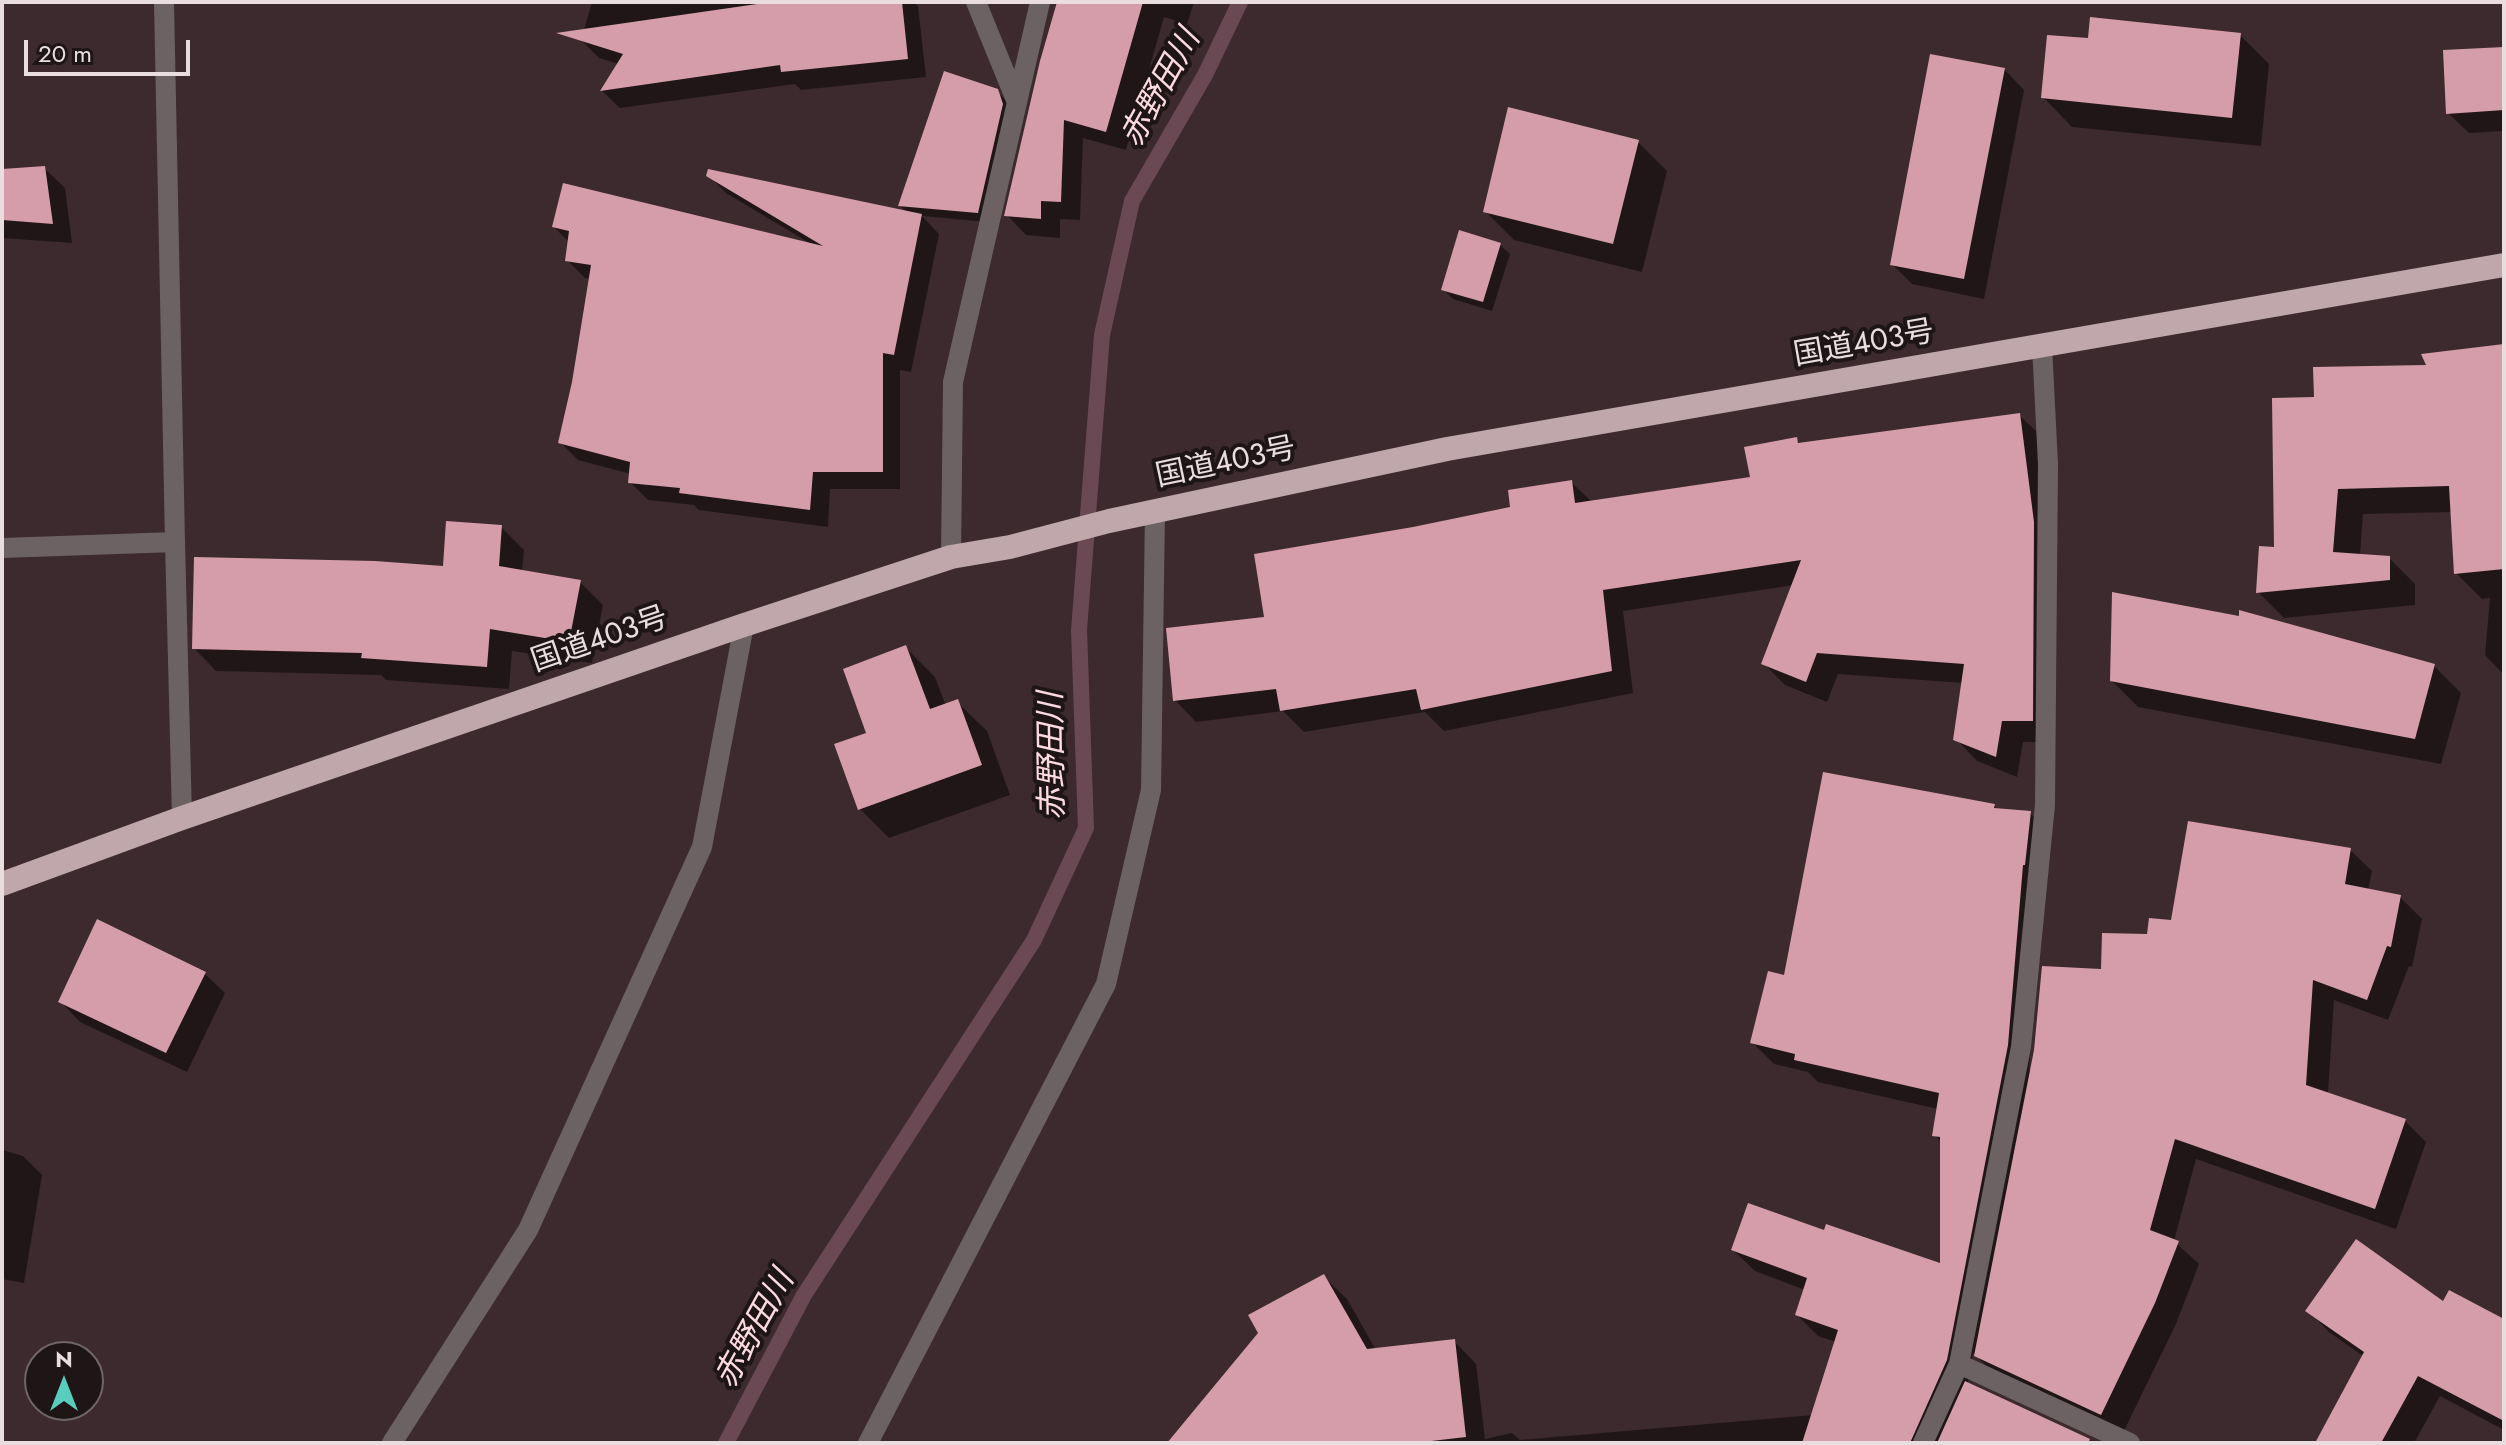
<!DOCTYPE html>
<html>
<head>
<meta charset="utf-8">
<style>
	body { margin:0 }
	#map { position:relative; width:2506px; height:1445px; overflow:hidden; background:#3d2a2e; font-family:Jost,sans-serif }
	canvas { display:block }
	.frame { position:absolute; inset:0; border:4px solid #eadde0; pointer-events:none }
	.north { position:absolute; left:24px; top:1341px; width:80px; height:80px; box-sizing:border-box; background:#1e1517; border:2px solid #706567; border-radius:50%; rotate:0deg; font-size:22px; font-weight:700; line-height:32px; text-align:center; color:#eadde0 }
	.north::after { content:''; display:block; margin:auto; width:28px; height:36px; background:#59cebe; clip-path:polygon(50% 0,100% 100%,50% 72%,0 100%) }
	.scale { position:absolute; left:24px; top:40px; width:166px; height:36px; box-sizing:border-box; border:4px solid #eadde0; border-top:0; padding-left:10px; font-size:24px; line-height:28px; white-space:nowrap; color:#eadde0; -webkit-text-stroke:6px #1e1517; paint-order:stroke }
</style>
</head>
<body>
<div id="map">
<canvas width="2506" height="1445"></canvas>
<div class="frame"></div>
<div class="north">N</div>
<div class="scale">20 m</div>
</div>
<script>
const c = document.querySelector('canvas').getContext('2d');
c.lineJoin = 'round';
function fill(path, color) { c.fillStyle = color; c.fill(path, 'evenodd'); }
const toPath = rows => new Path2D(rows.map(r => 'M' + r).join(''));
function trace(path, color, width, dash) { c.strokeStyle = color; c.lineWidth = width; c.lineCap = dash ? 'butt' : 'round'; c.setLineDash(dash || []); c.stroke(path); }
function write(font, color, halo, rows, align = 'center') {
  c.font = font + ' Jost,"Noto Sans JP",sans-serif'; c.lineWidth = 8; c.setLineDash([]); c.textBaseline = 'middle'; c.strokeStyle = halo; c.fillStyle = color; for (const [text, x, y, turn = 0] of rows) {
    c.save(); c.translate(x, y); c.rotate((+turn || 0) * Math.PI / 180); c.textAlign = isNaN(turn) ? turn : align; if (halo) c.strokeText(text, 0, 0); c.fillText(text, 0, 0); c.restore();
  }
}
fill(toPath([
	[592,2,914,2,918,6,926,77,801,90,795,84,620,108,602,91,619,64,599,58,581,40],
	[1059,2,1194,2,1187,24,1164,17,1126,150,1083,138,1080,220,1060,219,1060,238,1026,235,1007,215],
	[2240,35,2269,64,2261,146,2072,127,2043,97,2090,40],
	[2504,49,2504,131,2469,133,2448,113],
	[2004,69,2024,90,1984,299,1912,284,1892,264],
	[996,91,1007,101,988,222,922,216,939,234,911,372,900,370,900,489,830,489,828,527,699,510,694,505,648,500,630,482,631,474,578,460,560,442,574,383,591,279,585,278,567,260,569,242,554,227,811,244,726,193,708,175,908,213,900,206],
	[1638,142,1667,171,1642,272,1514,240,1485,211],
	[44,168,65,188,72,243,2,238,2,171],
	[1500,245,1510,254,1492,311,1453,299,1443,289],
	[2504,346,2504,675,2485,655,2490,598,2482,599,2456,573,2452,512,2363,514,2360,556,2389,558,2415,584,2415,605,2284,618,2258,592,2276,549,2316,399],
	[2019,415,2041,436,2053,742,2023,742,2017,777,1977,761,1956,739,1964,683,1838,674,1827,702,1785,685,1764,664,1794,585,1623,611,1633,693,1444,731,1425,712,1304,732,1283,711,1196,722,1175,700,1267,618,1413,529,1513,508,1571,482,1592,502,1753,478,1796,439,1801,445],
	[501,527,524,550,522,572,580,582,603,605,592,663,512,651,509,689,386,680,381,675,216,671,194,648,445,568],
	[906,648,935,677,946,706,957,702,987,731,1010,795,889,838,860,809,869,734],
	[2434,666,2461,693,2441,764,2138,707,2112,681],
	[1994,806,1998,810,2030,813,2052,835,2046,886,2044,886,2029,1070,2032,1071,2103,971,2149,936,2173,922,2350,850,2372,871,2368,891,2400,897,2422,919,2412,967,2409,966,2388,1020,2334,1000,2328,1094,2405,1121,2426,1142,2396,1229,2196,1159,2174,1241,2199,1264,2176,1324,2122,1435,1998,1377,1973,1353,1968,1382,2091,1443,1170,1443,1324,1277,1347,1299,1376,1350,1454,1341,1476,1364,1485,1439,1512,1433,1520,1440,1813,1415,1836,1342,1818,1336,1797,1315,1805,1290,1755,1271,1733,1250,1825,1233,1942,1266,1942,1143,1934,1135,1938,1109,1818,1082,1808,1072,1774,1064,1752,1042,1786,978],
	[204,973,225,993,187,1072,80,1022,60,1001],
	[2,1150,23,1156,42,1175,24,1283,2,1279],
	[2443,1303,2504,1321,2504,1430,2440,1396,2414,1443,2317,1443,2363,1356,2329,1332,2308,1310]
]), '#0007');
trace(toPath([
	[726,1443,804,1295,1034,940,1086,828,1079,630,1102,335,1132,201,1205,75,1240,2]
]), '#6a4954', 16);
fill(toPath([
	[771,2,902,2,908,59,781,72,780,65,600,91,623,54,556,33],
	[1057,2,1143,2,1106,132,1064,120,1061,202,1041,201,1041,219,1004,216,1040,61],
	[2090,17,2241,33,2232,118,2041,98,2047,35,2088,38],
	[2504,47,2504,110,2446,114,2443,50],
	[1930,54,2005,68,1964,279,1890,265],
	[944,71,998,89,1003,104,978,213,898,206],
	[1508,107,1639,140,1613,244,1483,212],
	[45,166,53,224,2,220,2,169],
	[708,169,922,214,894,355,883,353,883,472,813,472,810,510,679,493,680,488,628,483,630,462,558,443,572,382,591,265,565,261,569,231,552,227,563,183,823,246,706,176],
	[1459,230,1501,243,1483,302,1441,290],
	[2504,344,2504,569,2454,574,2449,486,2338,489,2333,552,2390,556,2390,580,2256,593,2259,546,2274,547,2272,398,2314,397,2313,367,2426,365,2421,354],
	[2020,413,2034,522,2033,721,2002,721,1996,757,1953,740,1964,664,1817,653,1806,682,1761,664,1801,560,1603,590,1612,671,1421,710,1416,689,1280,711,1276,689,1173,701,1166,628,1264,617,1254,554,1413,527,1510,507,1508,490,1572,480,1575,503,1750,477,1744,447,1797,437,1798,443],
	[446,521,502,525,499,566,581,580,569,642,490,629,487,667,361,658,362,653,192,649,194,557,375,561,443,566],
	[2112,592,2239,616,2239,610,2435,664,2415,739,2110,681],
	[906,645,930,709,958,699,982,765,858,810,834,744,866,733,843,669],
	[1823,772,1995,804,1994,808,2031,811,2025,865,2023,865,2008,1045,1947,1360,1910,1443,1802,1443,1838,1330,1795,1315,1807,1278,1731,1250,1748,1203,1824,1230,1826,1224,1940,1263,1940,1137,1932,1136,1939,1093,1794,1060,1795,1054,1750,1043,1768,971,1784,975],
	[2188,821,2351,848,2345,884,2401,895,2391,947,2387,946,2367,1000,2313,980,2306,1085,2406,1119,2375,1209,2175,1139,2150,1230,2179,1241,2155,1303,2101,1415,1974,1356,2034,1050,2042,966,2101,969,2102,933,2147,934,2149,918,2171,920],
	[97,919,206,972,166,1053,58,1002],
	[2356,1239,2443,1301,2449,1290,2504,1319,2504,1421,2418,1376,2381,1443,2315,1443,2364,1352,2305,1311],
	[1324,1274,1367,1349,1455,1339,1466,1437,1414,1443,1167,1443,1258,1333,1248,1315],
	[1965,1381,2090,1439,2088,1443,1937,1443]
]), '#d59daa');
trace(toPath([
	[164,2,175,542],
	[976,2,1016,100],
	[2,548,175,542,182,818],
	[951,557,953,382,1040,2],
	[1959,1364,2130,1443],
	[392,1443,528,1230,702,847,744,625],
	[868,1443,1106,984,1151,790,1155,511],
	[1923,1443,1959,1364,2021,1047,2045,805,2048,464,2042,346]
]), '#6c6264', 20);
trace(toPath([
	[2,884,182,818,744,625,951,557,1010,547,1109,521,1447,449,2504,265]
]), '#bfa7ac', 24);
write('30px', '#eadde0', '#1e1517', [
	["国道403号",1864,345,-10],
	["国道403号",1226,464,-12],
	["国道403号",600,641,-19]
]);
write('italic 32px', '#fcdae1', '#1e1517', [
	["赤野田川",1162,89,-61],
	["赤野田川",1054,756,-91],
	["赤野田川",756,1330,-61]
]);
</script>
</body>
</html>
